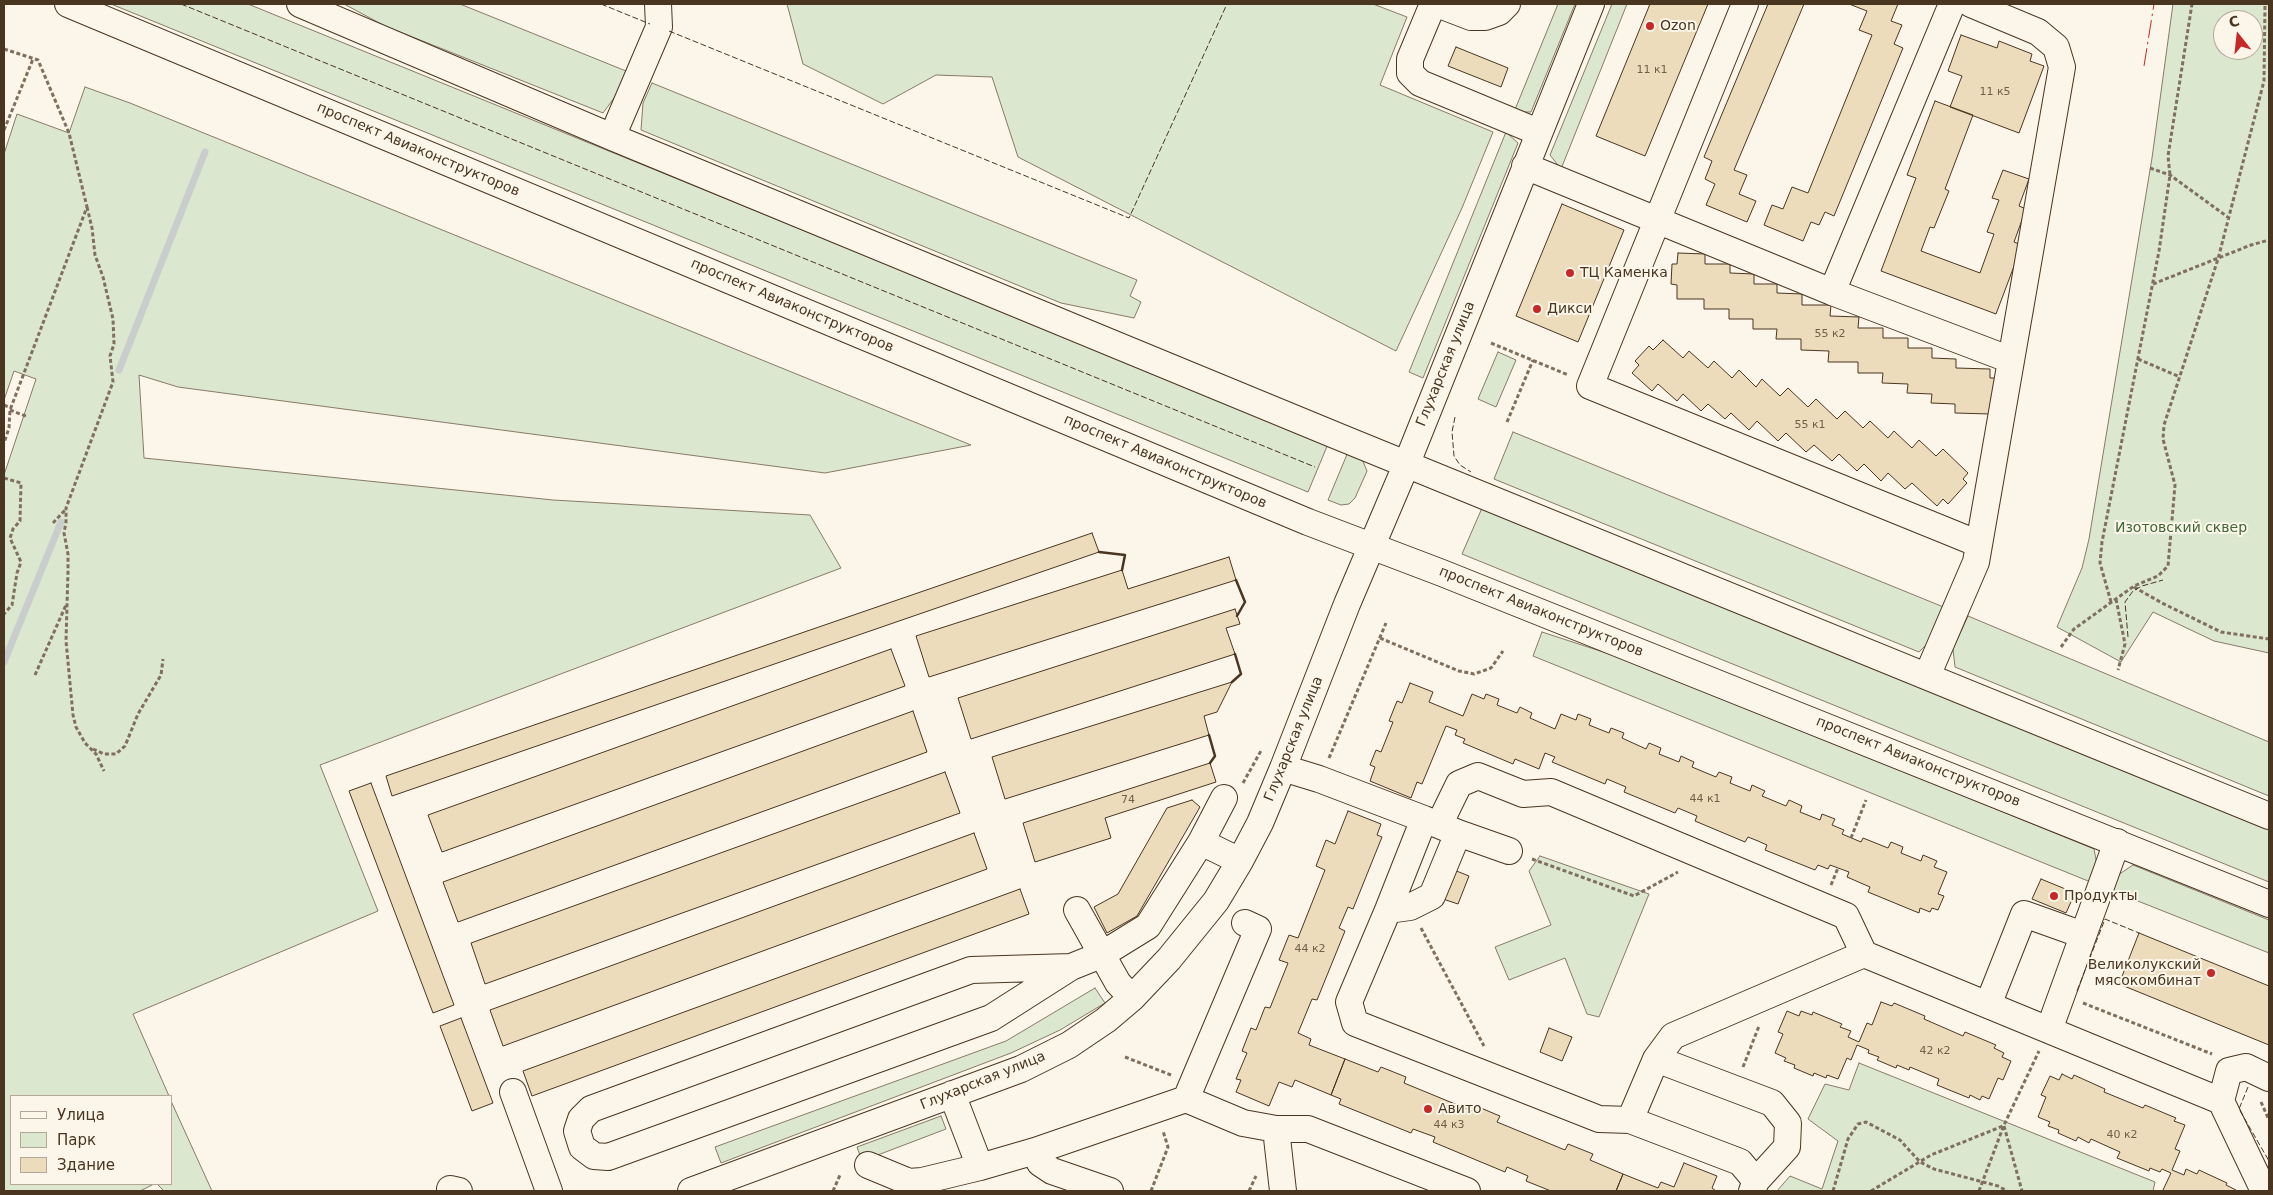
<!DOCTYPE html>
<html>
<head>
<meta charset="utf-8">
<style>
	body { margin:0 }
	#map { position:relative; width:2273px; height:1195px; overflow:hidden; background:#fbf6e9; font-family:"DejaVu Sans",sans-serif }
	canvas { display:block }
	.frame { position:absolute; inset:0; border:5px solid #4a3520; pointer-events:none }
	.legend { position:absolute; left:10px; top:1095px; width:162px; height:90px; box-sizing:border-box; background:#fbf6e9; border:1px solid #b4a999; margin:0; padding:6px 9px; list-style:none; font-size:15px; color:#4a3520 }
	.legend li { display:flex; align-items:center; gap:10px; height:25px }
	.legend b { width:25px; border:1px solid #b4a999 }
	.north { position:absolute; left:2213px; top:10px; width:50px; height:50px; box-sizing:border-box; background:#fbf6e9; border:1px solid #b4a999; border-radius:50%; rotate:344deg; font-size:14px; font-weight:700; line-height:20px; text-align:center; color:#4a3520 }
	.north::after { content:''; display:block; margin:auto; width:18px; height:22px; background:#c62828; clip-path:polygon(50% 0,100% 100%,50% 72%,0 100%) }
</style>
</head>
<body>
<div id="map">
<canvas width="2273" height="1195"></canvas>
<div class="frame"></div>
<ul class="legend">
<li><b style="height:6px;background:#fbf6e9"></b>Улица</li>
<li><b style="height:14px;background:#dce7d0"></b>Парк</li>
<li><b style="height:14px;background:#ecdcbc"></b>Здание</li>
</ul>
<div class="north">С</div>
</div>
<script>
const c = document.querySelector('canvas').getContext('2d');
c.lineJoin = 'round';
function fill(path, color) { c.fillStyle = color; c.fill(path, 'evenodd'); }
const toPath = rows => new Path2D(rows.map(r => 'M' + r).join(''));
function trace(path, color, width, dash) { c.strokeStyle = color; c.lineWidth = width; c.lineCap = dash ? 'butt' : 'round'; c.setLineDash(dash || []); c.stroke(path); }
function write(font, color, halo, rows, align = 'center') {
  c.font = font + ' "DejaVu Sans",sans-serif'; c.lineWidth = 4; c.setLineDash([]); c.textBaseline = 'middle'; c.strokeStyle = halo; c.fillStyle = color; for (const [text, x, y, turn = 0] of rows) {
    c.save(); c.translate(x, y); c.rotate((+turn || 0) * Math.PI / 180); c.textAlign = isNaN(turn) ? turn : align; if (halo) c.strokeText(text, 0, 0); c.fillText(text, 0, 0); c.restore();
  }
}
const green = toPath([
	[111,4,248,4,1328,444,1308,492,111,4],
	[344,4,460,4,626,71,617,94,603,113,385,26,344,4],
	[787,4,1373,4,1407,17,1380,85,1493,132,1462,208,1396,351,1018,157,992,77,936,75,883,104,803,64,787,4],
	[1558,4,1575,4,1531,112,1514,112,1558,4],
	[1612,4,1627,4,1561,169,1550,155,1612,4],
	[2173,4,2269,4,2269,653,2214,641,2153,612,2121,662,2057,627,2082,568,2089,539,2152,158,2173,4],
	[2223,20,2253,20,2253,50,2223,50,2223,20],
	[652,83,1137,280,1130,296,1141,302,1134,318,1061,303,641,130,643,103,652,83],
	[85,87,130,103,971,445,825,473,178,387,139,375,144,458,553,500,810,515,841,568,320,765,378,911,133,1014,169,1096,11,1096,11,1184,154,1184,140,1191,4,1191,4,475,36,379,14,371,4,400,4,154,17,114,69,133,85,87],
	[1506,132,1518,143,1423,378,1409,372,1506,132],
	[1498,352,1516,360,1496,407,1478,399,1498,352],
	[1513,432,1946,608,1933,638,1919,652,1494,479,1513,432],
	[1348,452,1362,459,1367,471,1355,498,1349,504,1341,505,1328,500,1348,452],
	[1482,508,2269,829,2269,882,1462,554,1482,508],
	[1968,616,2269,742,2269,796,1955,667,1953,649,1968,616],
	[1542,632,1646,666,2094,849,2098,870,2093,883,1533,656,1542,632],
	[1540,856,1649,894,1599,1017,1587,1014,1565,958,1509,980,1495,947,1551,925,1529,871,1540,856],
	[2133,865,2269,920,2269,953,2110,890,2115,877,2133,865],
	[1095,988,1105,1003,1060,1030,1011,1053,721,1163,715,1147,1006,1041,1095,988],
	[1859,1063,2155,1182,2153,1191,1777,1191,1790,1176,1822,1189,1838,1141,1808,1119,1825,1084,1849,1090,1859,1063],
	[171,1101,212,1191,164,1191,157,1184,171,1184,171,1101],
	[941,1116,946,1129,862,1161,857,1147,941,1116]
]);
fill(green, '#dce7d0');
trace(green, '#887966', 1);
trace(toPath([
	[119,370,205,152],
	[4,662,61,522]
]), '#c9cecd', 7);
const building = toPath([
	[1650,4,1708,4,1645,156,1596,136,1650,4],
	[1768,4,1804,4,1734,170,1747,175,1739,194,1756,201,1747,222,1706,205,1715,184,1705,179,1712,161,1704,157,1768,4],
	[1849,4,1898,4,1891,21,1902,25,1894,44,1903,48,1834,216,1825,212,1819,225,1811,222,1803,241,1764,225,1772,205,1783,209,1792,187,1808,193,1872,35,1859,30,1867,11,1849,4],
	[1961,35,1997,48,1999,41,2032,54,2030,61,2044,66,2019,133,1950,107,1962,76,1948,71,1961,35],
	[1456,47,1508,68,1501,87,1448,66,1456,47],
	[1935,101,1973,115,1945,189,1949,191,1934,228,1930,227,1921,251,1980,273,1994,234,1987,232,1999,200,1992,198,2003,170,2029,179,2019,206,2026,209,2014,242,2022,245,1996,314,1881,271,1916,178,1907,175,1935,101],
	[1562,204,1624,230,1578,342,1516,316,1562,204],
	[1678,253,1705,254,1705,264,1730,264,1730,273,1754,274,1754,284,1777,284,1777,293,1802,294,1802,305,1831,305,1830,316,1859,317,1858,328,1883,328,1883,338,1908,338,1908,348,1932,348,1932,358,1956,359,1956,368,1990,369,1990,378,1996,378,1990,414,1955,413,1955,404,1931,403,1932,394,1907,393,1908,384,1882,383,1883,373,1858,373,1858,362,1828,362,1829,351,1801,350,1801,339,1776,339,1777,329,1753,329,1753,319,1729,319,1729,309,1704,309,1704,299,1677,299,1677,285,1671,284,1672,264,1677,264,1678,253],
	[1663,340,1683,358,1689,351,1708,368,1714,361,1732,378,1739,370,1756,387,1762,379,1780,396,1788,388,1808,407,1816,399,1837,419,1845,411,1863,428,1870,421,1888,438,1894,431,1912,448,1919,440,1936,456,1943,449,1968,473,1963,479,1967,483,1948,504,1943,499,1937,506,1912,483,1905,489,1888,473,1881,481,1864,464,1857,471,1839,454,1832,461,1814,445,1806,452,1786,433,1778,441,1757,421,1749,430,1731,413,1725,419,1708,404,1701,411,1683,394,1677,401,1658,384,1652,391,1632,373,1639,365,1635,361,1649,346,1653,350,1663,340],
	[1092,533,1099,552,392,796,386,776,1092,533],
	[1229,557,1236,580,929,677,916,636,1122,570,1128,589,1229,557],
	[1235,609,1240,624,1226,628,1235,654,971,739,958,698,1235,609],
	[891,649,905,686,442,852,428,815,891,649],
	[1232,682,1217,712,1204,716,1209,735,1005,799,992,757,1232,682],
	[1410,683,1433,692,1429,702,1463,716,1472,694,1484,699,1486,694,1499,699,1497,705,1517,713,1520,707,1532,713,1530,718,1555,729,1561,714,1576,720,1578,714,1591,719,1589,725,1609,733,1611,728,1624,733,1622,738,1646,749,1649,743,1661,748,1659,754,1679,762,1681,756,1694,762,1692,767,1716,777,1719,772,1732,777,1730,783,1750,791,1752,785,1765,791,1762,796,1786,806,1789,800,1802,806,1800,812,1820,820,1822,814,1835,819,1832,825,1844,830,1842,834,1861,842,1863,838,1888,848,1891,842,1903,847,1901,853,1921,861,1923,855,1937,861,1934,867,1947,872,1938,894,1944,896,1938,910,1932,908,1930,912,1920,908,1919,913,1868,892,1870,887,1847,877,1849,872,1830,865,1828,869,1818,865,1815,870,1765,850,1767,845,1758,841,1748,837,1745,842,1695,821,1697,816,1678,808,1675,813,1624,792,1626,787,1607,779,1605,784,1552,762,1555,757,1545,753,1539,769,1515,759,1513,764,1463,743,1465,739,1455,735,1457,730,1446,726,1422,784,1417,782,1411,798,1370,781,1375,767,1370,765,1376,750,1381,752,1393,722,1389,721,1397,701,1402,703,1410,683],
	[913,711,927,752,458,922,443,882,913,711],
	[1210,763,1216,782,1105,818,1111,838,1035,862,1023,823,1210,763],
	[945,772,960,813,485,984,471,943,945,772],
	[371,783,454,1005,433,1013,349,791,371,783],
	[1192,800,1200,807,1137,916,1107,933,1094,907,1118,894,1167,808,1192,800],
	[1348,811,1381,824,1377,835,1382,837,1353,909,1348,907,1339,928,1345,931,1317,1000,1312,999,1298,1033,1311,1039,1309,1045,1345,1059,1331,1095,1295,1080,1292,1087,1279,1082,1269,1106,1236,1092,1241,1080,1236,1079,1247,1053,1242,1051,1251,1028,1256,1030,1265,1007,1270,1008,1288,963,1279,960,1289,935,1298,938,1325,870,1316,866,1326,840,1335,844,1348,811],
	[974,833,987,869,503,1046,490,1010,974,833],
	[1454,870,1469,876,1458,904,1443,899,1454,870],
	[2041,879,2075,893,2066,913,2032,899,2041,879],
	[1020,889,1029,914,532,1096,523,1071,1020,889],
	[2139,933,2269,986,2269,1045,2119,984,2139,933],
	[1881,1002,1892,1006,1894,1003,1925,1016,1924,1019,1963,1036,1965,1032,1996,1045,1994,1048,2004,1053,2002,1057,2011,1061,2003,1080,1998,1078,1989,1099,1982,1096,1980,1100,1970,1095,1969,1098,1937,1085,1939,1079,1910,1067,1909,1070,1897,1065,1896,1068,1877,1060,1879,1057,1868,1053,1869,1050,1857,1045,1851,1060,1847,1058,1838,1079,1827,1075,1826,1078,1814,1073,1813,1076,1794,1068,1795,1065,1784,1061,1786,1058,1775,1053,1783,1034,1778,1032,1787,1011,1799,1016,1801,1011,1812,1015,1813,1012,1842,1024,1840,1027,1851,1031,1848,1037,1859,1042,1867,1023,1872,1025,1881,1002],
	[461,1018,493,1103,472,1111,440,1026,461,1018],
	[1549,1028,1572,1037,1562,1061,1540,1052,1549,1028],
	[1345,1059,1378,1072,1381,1067,1406,1077,1404,1083,1472,1111,1474,1105,1495,1114,1500,1116,1497,1122,1565,1150,1568,1144,1593,1154,1590,1160,1623,1174,1616,1191,1551,1191,1526,1181,1528,1176,1507,1167,1505,1172,1433,1142,1435,1137,1413,1129,1411,1133,1339,1104,1341,1099,1331,1095,1345,1059],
	[2062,1074,2072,1079,2074,1075,2105,1089,2104,1092,2143,1108,2145,1105,2176,1118,2174,1121,2185,1125,2175,1149,2180,1151,2172,1170,2184,1175,2186,1169,2197,1174,2199,1170,2227,1183,2226,1185,2236,1190,2235,1191,2166,1191,2163,1190,2171,1173,2162,1169,2160,1172,2150,1168,2149,1171,2117,1158,2120,1152,2091,1139,2089,1143,2078,1137,2076,1141,2058,1133,2059,1130,2048,1126,2050,1122,2038,1117,2046,1097,2041,1095,2050,1076,2059,1080,2062,1074],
	[1684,1163,1717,1176,1712,1188,1716,1191,1616,1191,1623,1174,1658,1188,1661,1182,1674,1187,1684,1163]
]);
fill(building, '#ecdcbc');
trace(building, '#4a3520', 1);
const minor = toPath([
	[68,4,1308,522,1442,573,2269,904],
	[300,4,612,137,1342,438,2269,816],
	[1433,4,1410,59,1410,73,1420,83,1538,132],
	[1437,4,1471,17,1485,17,1499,12,1507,4],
	[1745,4,1590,386,1979,544],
	[612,137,659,27,658,4],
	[1525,166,1832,292,2011,360],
	[1832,292,1952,4],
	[1927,676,1976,562,2062,67,2056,47,2038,32,1971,4],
	[1283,768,1319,779,1424,819,1388,910,1349,1002,1355,1023,1599,1119,1630,1120],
	[1439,825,1459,784,1478,776,1523,794,1551,792,1846,916,1864,954],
	[1458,833,1509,851],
	[1201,842,1240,861],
	[1077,910,1118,983,1132,998],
	[1388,910,1410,907,1432,896,1458,833,1424,819],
	[1071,967,971,970,591,1109,581,1119,577,1131,582,1147,594,1156,608,1157,991,1018,1071,967,1101,955,1148,926,1201,842,1224,798],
	[1988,1005,2024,914,2083,935],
	[2049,1030,2117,842],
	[1656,1059,1772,1103,1788,1123,1787,1147,1756,1181],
	[513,1092,549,1191],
	[952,1094,980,1167,1035,1151,1186,1099,1243,1123,1276,1129,1308,1129,1467,1191],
	[1186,1099,1258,929,1245,923],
	[2221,1101,2229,1071,2246,1067,2269,1078],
	[1276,1129,1283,1191],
	[1035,1151,1040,1163,1052,1171,1110,1191],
	[868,1165,909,1182,922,1181,980,1167],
	[450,1189,459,1191],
	[691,1191,1021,1069,1069,1045,1106,1020,1132,998,1169,959,1216,901,1240,861,1260,823,1283,768,1347,604,1407,463,1591,4],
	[1752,1191,1756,1181,1740,1162,1630,1120,1656,1059,1673,1036,1864,954,2221,1101,2264,1191]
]);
trace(minor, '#4a3520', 28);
trace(toPath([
	[4,49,38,60,69,133,87,207,10,410,9,428,4,443],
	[4,130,33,59],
	[2150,168,2170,175,2229,218],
	[87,207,92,228,95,255,103,277,113,319,114,344,110,356,113,382,66,508,66,522,64,533,68,554,68,571,66,641,73,715,76,727,85,743,96,754,104,771],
	[2153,284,2251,245,2269,240],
	[1491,343,1568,375],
	[2138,359,2180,377],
	[4,405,11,408],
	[10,410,28,417],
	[1507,422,1533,360],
	[4,478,21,483,20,521,13,529,10,538,21,562,17,573,12,605,4,614],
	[53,523,66,509],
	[2134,587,2162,603,2221,632,2269,639],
	[2116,599,2125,644,2118,670],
	[2111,602,2100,563,2102,542,2159,251,2170,175,2168,156,2192,4],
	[1380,638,1459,671,1474,674,1491,668,1503,651],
	[2061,647,2074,629,2134,586,2158,576,2168,566,2175,485,2163,439,2164,425,2218,259,2264,81,2265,4],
	[35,675,66,605],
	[93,749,104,754,116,754,125,746,138,714,161,675,163,659],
	[1329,758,1386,623],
	[1243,783,1262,749],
	[1851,838,1866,800],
	[1532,859,1634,896,1678,872],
	[1831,885,1838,868],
	[1421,928,1484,1046],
	[2083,1003,2212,1054],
	[1125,1057,1171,1075],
	[1743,1067,1759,1026],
	[2261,1102,2269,1120],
	[2004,1126,2022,1191],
	[833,1191,840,1175],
	[1151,1191,1168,1147,1163,1131],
	[1249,1191,1256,1176],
	[1833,1191,1848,1139,1858,1124,1866,1122,1900,1140,1920,1162,1934,1169,1998,1186,2007,1191],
	[1871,1191,1931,1155,2003,1126],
	[1979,1191,2004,1125,2039,1051]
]), '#7f6f5c', 3, [4, 2.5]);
trace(minor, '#fbf6e9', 26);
trace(toPath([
	[181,4,1315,467],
	[601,4,650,24],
	[669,31,1129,218,1227,4],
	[1455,417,1452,432,1454,456,1460,465,1471,472],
	[2128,637,2125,602,2133,591,2142,586,2163,580],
	[2077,991,2105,919,2139,933],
	[2248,1087,2239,1109,2269,1161]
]), '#4a3520', 1, [6, 2.5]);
trace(toPath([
	[1099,552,1125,555,1122,570],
	[1236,580,1245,602,1237,616],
	[1232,682,1241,674,1235,654],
	[1209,735,1215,756,1210,763]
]), '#4a3520', 2.5);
trace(toPath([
	[2144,66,2154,4]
]), '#c62828', 1, [18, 4, 2.5, 4]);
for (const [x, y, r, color] of [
	[1650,26,5,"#c62828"],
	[1570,273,5,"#c62828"],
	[1537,309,5,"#c62828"],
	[2054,896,5,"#c62828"],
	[2211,973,5,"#c62828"],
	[1428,1109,5,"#c62828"]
]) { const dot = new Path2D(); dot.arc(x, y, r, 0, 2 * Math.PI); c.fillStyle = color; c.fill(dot); trace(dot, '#fbf6e9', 2); }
write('11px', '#725f47', null, [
	["11 к1",1652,70],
	["11 к5",1995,92],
	["55 к2",1830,334],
	["55 к1",1810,425],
	["44 к1",1705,799],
	["74",1128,800],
	["44 к2",1310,949],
	["42 к2",1935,1051],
	["44 к3",1449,1125],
	["40 к2",2122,1135]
]);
write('14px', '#4a3520', '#fbf6e9', [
	["Ozon",1660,26],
	["ТЦ Каменка",1580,273],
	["Дикси",1547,309],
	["Продукты",2064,896],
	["Великолукский",2201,965,"right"],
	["мясокомбинат",2201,981,"right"],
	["Авито",1438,1109]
], 'left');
write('14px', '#4a3520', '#fbf6e9', [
	["проспект Авиаконструкторов",418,150,23],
	["проспект Авиаконструкторов",792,306,23],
	["Глухарская улица",1446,364,-68],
	["проспект Авиаконструкторов",1165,462,23],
	["проспект Авиаконструкторов",1541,612,22],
	["Глухарская улица",1294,739,-68],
	["проспект Авиаконструкторов",1918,762,22],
	["Глухарская улица",983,1081,-22]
]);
write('14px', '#436837', '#fbf6e9', [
	["Изотовский сквер",2181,528]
]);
</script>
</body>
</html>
